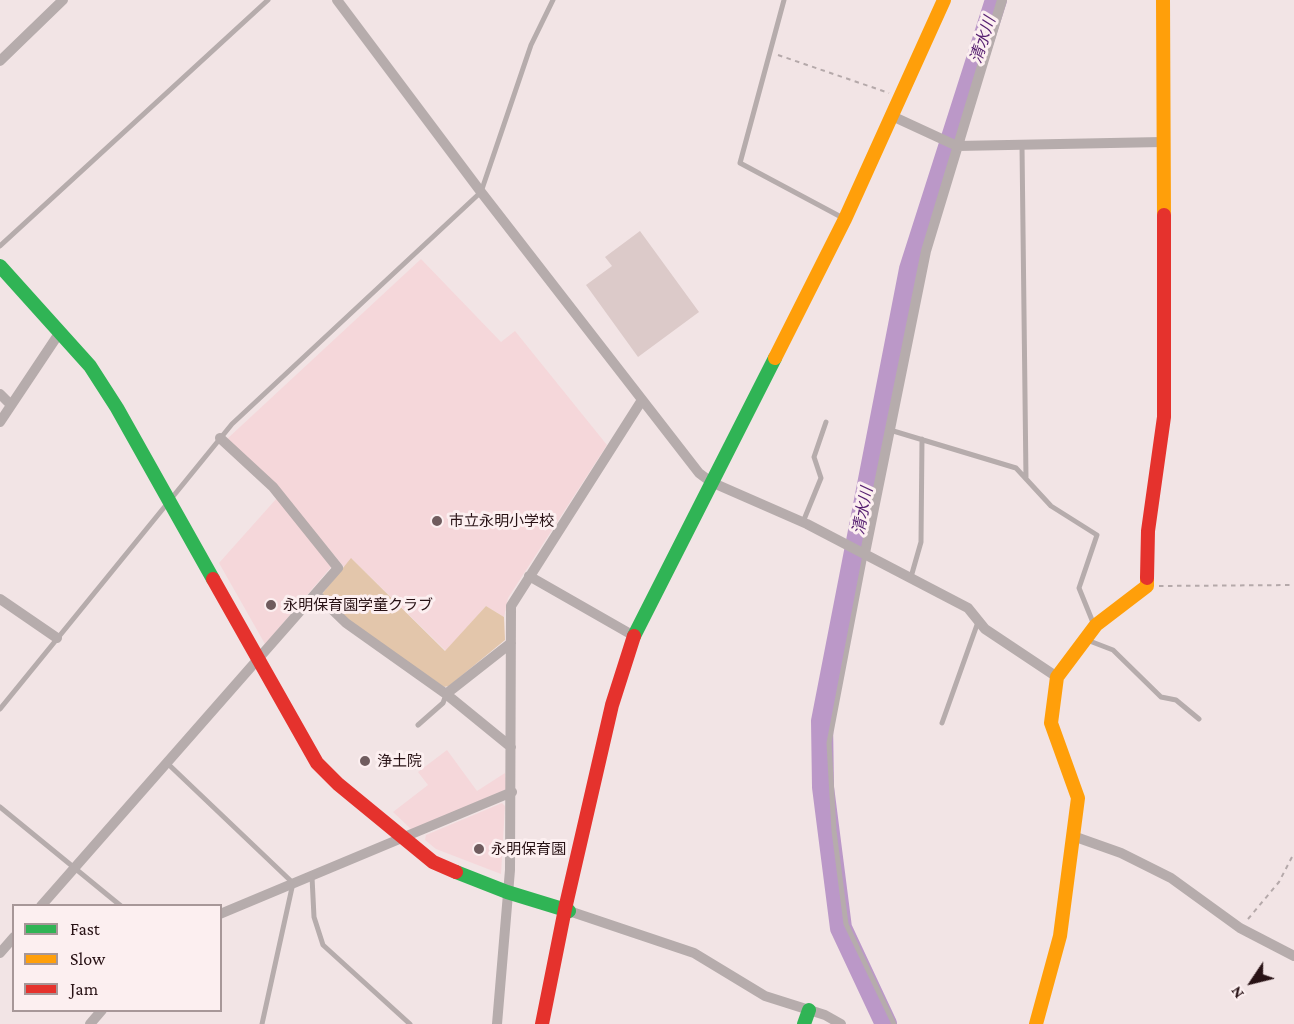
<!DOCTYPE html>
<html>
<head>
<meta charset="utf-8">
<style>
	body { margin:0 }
	#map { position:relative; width:1294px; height:1024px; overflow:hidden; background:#f2e4e5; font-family:"Crimson Pro",serif }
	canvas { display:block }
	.legend { position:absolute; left:12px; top:904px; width:210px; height:108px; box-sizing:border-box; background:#fceff0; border:2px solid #a79798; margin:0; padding:8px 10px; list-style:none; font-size:18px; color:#281215 }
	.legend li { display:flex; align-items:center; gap:12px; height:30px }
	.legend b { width:30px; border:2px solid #a79798 }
	.north { position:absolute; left:1222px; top:952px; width:60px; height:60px; -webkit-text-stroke:4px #fceff0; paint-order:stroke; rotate:235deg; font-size:16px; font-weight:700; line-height:24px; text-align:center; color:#281215 }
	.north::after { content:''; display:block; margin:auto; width:21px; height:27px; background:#281215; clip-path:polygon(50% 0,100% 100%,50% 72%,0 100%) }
</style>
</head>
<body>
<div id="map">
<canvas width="1294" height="1024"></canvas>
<ul class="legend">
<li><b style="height:8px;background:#30b455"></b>Fast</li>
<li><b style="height:8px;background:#ff9f0a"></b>Slow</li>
<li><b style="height:8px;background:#e5322d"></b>Jam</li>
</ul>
<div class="north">N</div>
</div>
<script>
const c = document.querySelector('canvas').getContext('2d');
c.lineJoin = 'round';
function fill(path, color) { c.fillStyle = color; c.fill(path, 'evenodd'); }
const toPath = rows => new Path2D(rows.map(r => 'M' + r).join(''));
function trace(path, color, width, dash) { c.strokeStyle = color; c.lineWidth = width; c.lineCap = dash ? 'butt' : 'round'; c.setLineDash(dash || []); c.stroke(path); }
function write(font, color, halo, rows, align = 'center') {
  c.font = font + ' "Crimson Pro","Noto Sans JP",serif'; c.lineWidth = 6; c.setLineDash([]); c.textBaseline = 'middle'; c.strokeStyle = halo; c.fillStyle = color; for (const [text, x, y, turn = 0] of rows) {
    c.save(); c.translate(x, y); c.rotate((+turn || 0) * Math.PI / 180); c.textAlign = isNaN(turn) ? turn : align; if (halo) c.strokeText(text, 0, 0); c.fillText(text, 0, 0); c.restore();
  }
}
fill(toPath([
	[421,259,501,342,515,331,607,445,508,598,504,617,486,606,446,651,352,559,344,567,276,485,227,439],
	[277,498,332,566,265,644,219,563],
	[447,750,477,791,505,773,507,789,412,830,393,812,428,785,418,772],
	[502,803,505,806,501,874,436,849,425,840,426,835]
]), '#f5d7da');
fill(toPath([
	[351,558,445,651,486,606,504,617,505,640,449,686,444,687,350,622,322,594]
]), '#e3c6ab');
trace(toPath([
	[886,1024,841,928,823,787,822,721,910,269,996,0]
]), '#bb98c8', 22);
fill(toPath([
	[640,231,699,312,638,357,586,285,612,266,605,257]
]), '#dccac9');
trace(toPath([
	[778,55,889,93],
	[1159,586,1294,585],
	[1248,919,1279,882,1294,853]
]), '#b5a9aa', 2, [4.5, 4.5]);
trace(toPath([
	[784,0,740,163,843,218],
	[1022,146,1026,479],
	[0,246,268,0],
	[890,430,1016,468,1051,506,1097,535,1079,588,1094,625],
	[803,522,821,478,814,457,826,422],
	[865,555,829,743,834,831,846,924,894,1024],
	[911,577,921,542,922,439],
	[1087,640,1113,650,1161,697,1176,700,1199,719],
	[0,709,232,424,481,192,531,45,553,0],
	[942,723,978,622],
	[418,725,443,703,446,695],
	[166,762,293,883,262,1024],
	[0,807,121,906],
	[312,877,314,917,323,945,410,1024]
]), '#b6acac', 5);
trace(toPath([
	[337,0,481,192,699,473,711,482,807,524,968,608,985,629,1057,677],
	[0,61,63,0],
	[892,116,957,146,1162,142],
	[0,394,11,405],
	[0,422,60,332],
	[865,553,926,251,1002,0],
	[529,576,634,636],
	[316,594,346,623,446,694,511,747],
	[0,599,57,638],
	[446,694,511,643],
	[1073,836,1121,853,1171,878,1240,928,1294,956],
	[41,906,338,568,273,487,220,438],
	[569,911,694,953,765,996,825,1015,841,1024],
	[220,914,512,792],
	[0,953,14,937],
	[90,1024,102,1010],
	[497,1024,510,870,511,606,642,400]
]), '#b6acac', 10);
trace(toPath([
	[0,266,90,366,117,408,213,579],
	[634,636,775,358],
	[456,872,507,892,569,911],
	[804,1024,809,1010]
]), '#30b455', 14);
trace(toPath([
	[1163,0,1164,215],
	[775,358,845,219,944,0],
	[1036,1024,1060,936,1078,798,1051,723,1057,677,1096,625,1147,586,1147,578]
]), '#ff9f0a', 14);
trace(toPath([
	[1147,578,1148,531,1164,417,1164,215],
	[213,579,317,763,338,784,433,862,456,872],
	[542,1024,565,909,612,705,634,636]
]), '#e5322d', 14);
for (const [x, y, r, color] of [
	[437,521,6,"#6f5c5e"],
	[271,605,6,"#6f5c5e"],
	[365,761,6,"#6f5c5e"],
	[479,849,6,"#6f5c5e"]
]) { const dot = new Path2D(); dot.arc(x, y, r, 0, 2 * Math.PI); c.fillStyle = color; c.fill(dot); trace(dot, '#fceff0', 2); }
write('15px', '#281215', '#fceff0', [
	["市立永明小学校",449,521],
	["永明保育園学童クラブ",283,605],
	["浄土院",377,761],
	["永明保育園",491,849]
], 'left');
write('italic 16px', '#551e70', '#fceff0', [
	["清水川",983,40,-72],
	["清水川",863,511,-79]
]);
</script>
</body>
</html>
